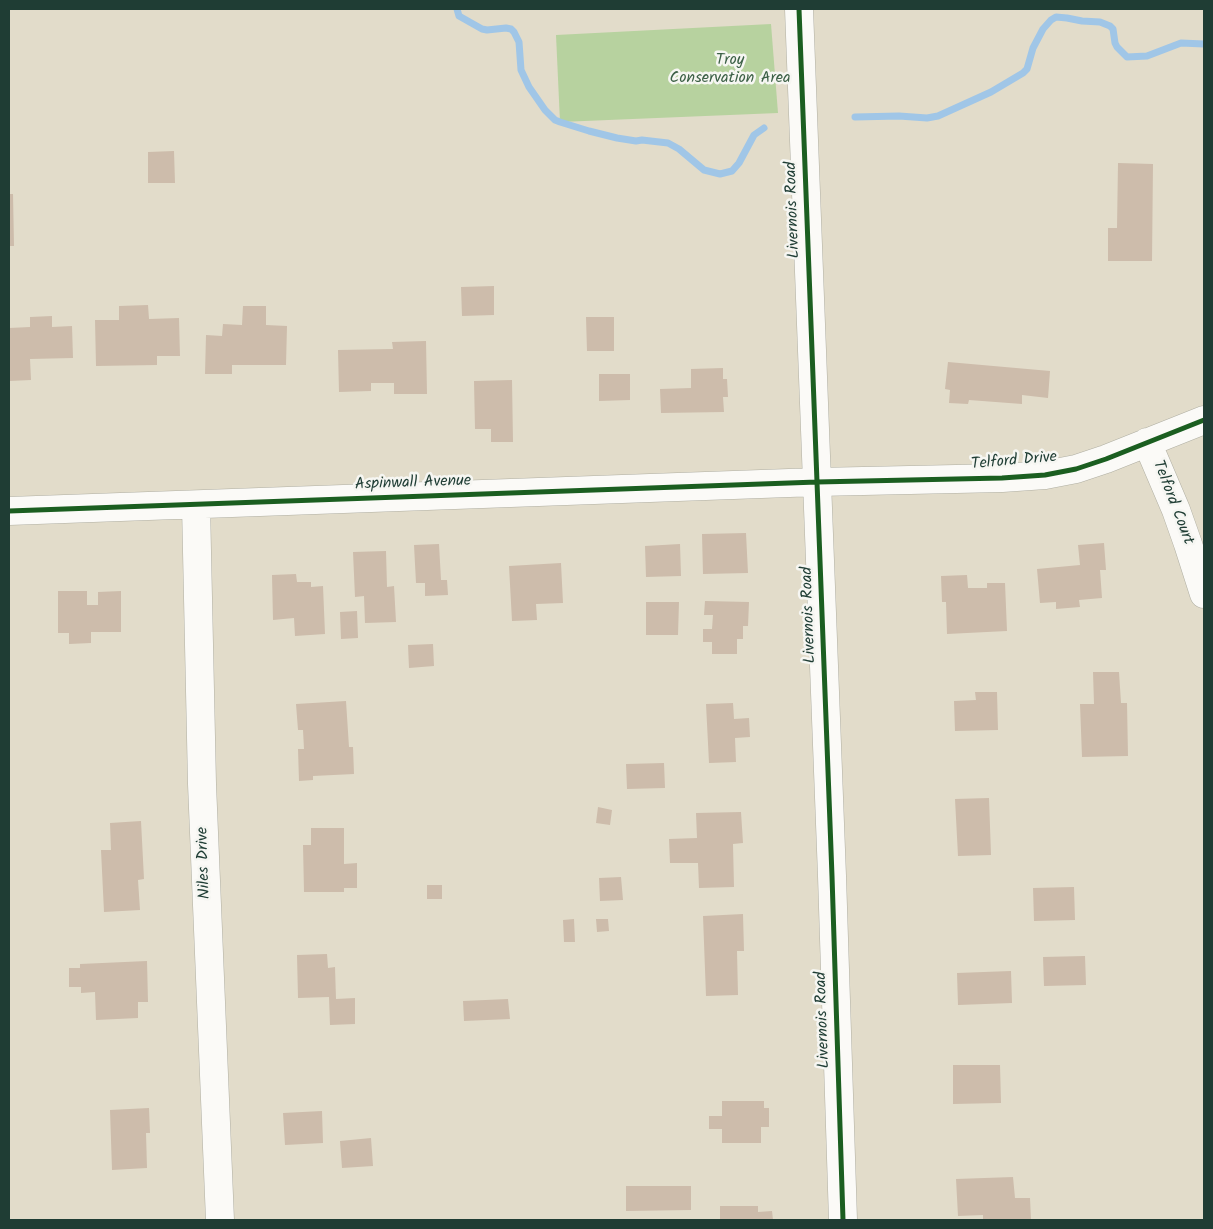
<!DOCTYPE html>
<html>
<head>
<meta charset="utf-8">
<style>
	body { margin:0 }
	#map { position:relative; width:1213px; height:1229px; overflow:hidden; background:#e2dcca; font-family:Kalam,sans-serif }
	canvas { display:block }
	.frame { position:absolute; inset:0; border:10px solid #1f3d34; pointer-events:none }
</style>
</head>
<body>
<div id="map">
<canvas width="1213" height="1229"></canvas>
<div class="frame"></div>
</div>
<script>
const c = document.querySelector('canvas').getContext('2d');
c.lineJoin = 'round';
function fill(path, color) { c.fillStyle = color; c.fill(path, 'evenodd'); }
const toPath = rows => new Path2D(rows.map(r => 'M' + r).join(''));
function trace(path, color, width, dash) { c.strokeStyle = color; c.lineWidth = width; c.lineCap = dash ? 'butt' : 'round'; c.setLineDash(dash || []); c.stroke(path); }
function write(font, color, halo, rows, align = 'center') {
  c.font = font + ' Kalam,sans-serif'; c.lineWidth = 5; c.setLineDash([]); c.textBaseline = 'middle'; c.strokeStyle = halo; c.fillStyle = color; for (const [text, x, y, turn = 0] of rows) {
    c.save(); c.translate(x, y); c.rotate((+turn || 0) * Math.PI / 180); c.textAlign = isNaN(turn) ? turn : align; if (halo) c.strokeText(text, 0, 0); c.fillText(text, 0, 0); c.restore();
  }
}
fill(toPath([
	[771,24,778,113,560,122,556,35]
]), '#b7d29f');
trace(toPath([
	[457,9,459,16,482,29,487,30,506,28,511,29,514,32,519,42,521,70,529,87,545,110,555,120,560,122,589,131,617,138,636,141,642,140,668,143,679,149,704,170,720,174,732,171,739,163,754,135,764,128],
	[855,117,899,116,927,118,938,116,991,92,1023,73,1027,69,1033,48,1043,29,1051,20,1056,17,1067,18,1082,21,1100,22,1110,26,1113,29,1115,43,1117,47,1127,57,1147,56,1181,43,1204,44]
]), '#a0c6e7', 7);
fill(toPath([
	[174,151,175,183,148,183,148,152],
	[1118,163,1153,164,1152,261,1108,261,1108,228,1117,228],
	[9,194,13,194,14,246,9,246],
	[494,286,494,315,462,316,461,287],
	[148,305,149,319,179,318,180,356,157,356,157,365,96,366,95,320,119,320,119,306],
	[243,306,266,306,266,325,287,326,286,365,232,365,232,374,205,374,206,335,222,336,223,324,242,325],
	[52,316,52,327,72,326,73,358,30,359,31,380,9,381,9,328,30,327,30,317],
	[586,317,614,317,614,351,587,351],
	[426,341,427,394,394,394,394,383,371,383,371,391,339,392,338,350,393,349,392,342],
	[948,362,1050,371,1048,398,1022,395,1022,404,969,400,968,404,949,403,950,390,945,389],
	[723,368,723,379,727,379,728,397,723,397,724,412,661,413,660,389,691,388,691,369],
	[599,374,630,374,630,400,599,401],
	[512,380,513,442,491,442,491,429,475,429,474,381],
	[746,533,748,573,703,574,702,534],
	[1104,543,1106,570,1100,570,1102,598,1079,600,1080,607,1056,609,1056,602,1040,603,1037,569,1080,565,1078,545],
	[439,544,441,580,447,580,448,595,425,596,425,583,416,583,414,545],
	[680,544,681,576,646,577,645,546],
	[386,551,387,587,394,586,396,622,365,623,364,596,355,597,353,552],
	[561,563,563,603,536,604,537,620,512,621,509,566],
	[296,574,297,582,311,582,311,587,323,586,325,634,295,636,294,618,273,620,272,575],
	[967,575,968,588,987,588,987,583,1005,583,1007,631,947,634,946,602,942,602,941,576],
	[58,591,87,591,87,605,98,605,98,592,121,591,121,632,91,632,91,643,69,644,69,633,58,633],
	[705,601,749,602,748,626,743,626,743,639,737,639,737,654,712,654,712,642,703,642,703,629,712,629,713,615,704,615],
	[646,602,679,602,678,635,646,635],
	[357,611,358,638,341,639,340,612],
	[433,644,434,666,409,668,408,645],
	[1093,672,1119,672,1121,703,1127,703,1128,756,1082,757,1080,704,1094,704],
	[975,692,997,692,998,730,955,731,954,701,976,700],
	[346,701,349,747,353,747,354,774,313,776,313,780,299,781,298,749,304,749,303,730,298,730,296,704],
	[733,703,734,719,749,718,750,737,735,738,736,762,709,763,706,704],
	[664,763,665,788,627,789,626,764],
	[989,798,991,855,958,856,955,799],
	[598,807,612,810,610,825,596,823],
	[741,812,743,843,733,844,734,887,699,888,698,863,670,863,669,839,697,838,696,813],
	[141,821,144,879,138,880,140,910,104,912,101,850,111,850,110,823],
	[311,828,344,828,344,864,357,863,357,888,344,888,344,892,304,892,303,845,311,845],
	[621,877,623,900,600,901,599,878],
	[427,885,442,885,442,899,427,899],
	[1074,887,1075,920,1034,921,1033,888],
	[743,914,744,951,737,951,738,995,706,996,703,916],
	[574,919,575,942,564,942,563,920],
	[596,919,608,919,609,931,597,932],
	[327,954,328,968,335,967,336,999,355,998,355,1024,330,1025,329,997,298,998,297,955],
	[1085,956,1086,985,1044,986,1043,957],
	[147,961,148,1002,138,1002,138,1018,96,1020,95,992,81,993,81,987,69,987,69,968,80,968,80,964],
	[1011,971,1012,1003,958,1005,957,973],
	[508,999,510,1019,464,1021,463,1001],
	[953,1065,1000,1065,1001,1103,953,1104],
	[722,1101,764,1101,764,1108,769,1108,769,1127,761,1127,761,1143,722,1143,722,1129,709,1129,709,1116,722,1116],
	[149,1108,150,1133,146,1133,147,1168,112,1170,110,1110],
	[322,1111,323,1143,285,1145,283,1113],
	[371,1138,373,1166,342,1168,340,1141],
	[1013,1177,1015,1198,1030,1198,1031,1220,983,1220,983,1215,958,1216,956,1179],
	[626,1186,691,1186,691,1210,626,1211],
	[720,1206,758,1206,758,1212,772,1211,773,1220,720,1220]
]), '#cdbcab');
const minor = toPath([
	[799,9,832,876,843,1220],
	[1147,442,1176,510,1188,544,1204,594],
	[196,505,202,784,220,1220],
	[9,511,817,482,1002,478,1045,475,1076,469,1106,459,1204,420]
]);
trace(minor, '#afaea2', 29);
trace(minor, '#fbfaf7', 28);
trace(toPath([
	[799,9,832,876,843,1220],
	[9,511,817,482,1002,478,1045,475,1076,469,1106,459,1204,420]
]), '#1b5e20', 5);
write('16px', '#3c6046', '#f6f6f2', [
	["Troy",730,61],
	["Conservation Area",730,79]
]);
write('16px', '#1f3d34', '#f6f6f2', [
	["Livernois Road",794,210,-92],
	["Telford Drive",1014,462,-5],
	["Aspinwall Avenue",413,484,-2],
	["Telford Court",1172,503,69],
	["Livernois Road",810,615,-92],
	["Niles Drive",205,863,-92],
	["Livernois Road",824,1020,-92]
]);
</script>
</body>
</html>
